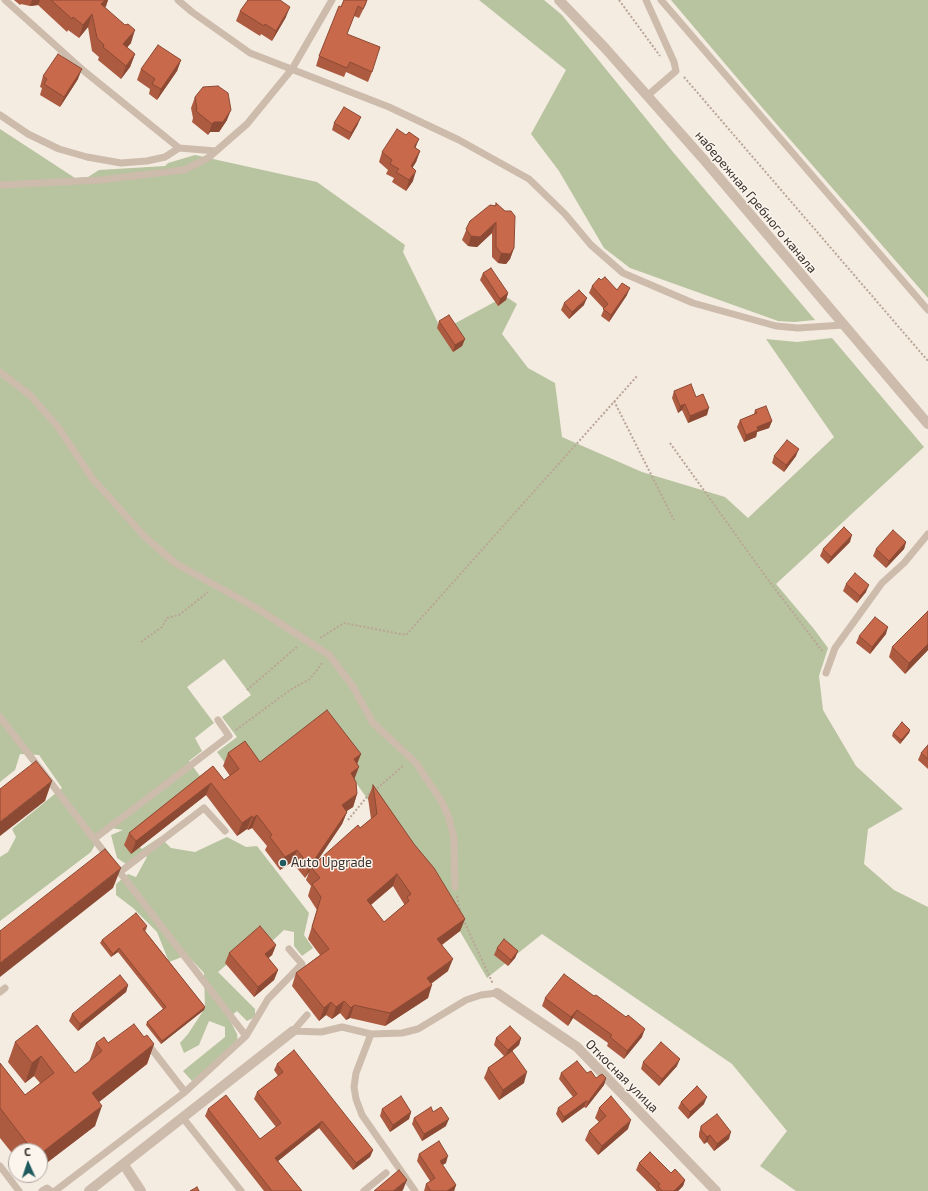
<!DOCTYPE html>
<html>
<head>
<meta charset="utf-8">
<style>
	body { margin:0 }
	#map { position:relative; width:928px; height:1191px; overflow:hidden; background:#f4ebe1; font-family:"Exo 2",sans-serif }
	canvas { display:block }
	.north { position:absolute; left:8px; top:1143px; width:40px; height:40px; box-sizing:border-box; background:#fbf5ee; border:1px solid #aea6a0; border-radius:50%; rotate:357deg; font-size:11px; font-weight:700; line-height:16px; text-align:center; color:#3b302b }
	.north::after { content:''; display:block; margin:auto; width:14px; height:18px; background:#1f5a5e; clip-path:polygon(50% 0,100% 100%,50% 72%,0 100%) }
</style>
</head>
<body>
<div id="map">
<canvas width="928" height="1191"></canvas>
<div class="north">С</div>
</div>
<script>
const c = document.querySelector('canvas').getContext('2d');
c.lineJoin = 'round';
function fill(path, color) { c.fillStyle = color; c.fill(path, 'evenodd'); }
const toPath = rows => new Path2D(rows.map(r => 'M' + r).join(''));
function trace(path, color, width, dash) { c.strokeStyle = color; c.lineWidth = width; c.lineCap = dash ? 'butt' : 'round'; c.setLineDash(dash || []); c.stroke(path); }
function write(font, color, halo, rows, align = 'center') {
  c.font = font + ' "Exo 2",sans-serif'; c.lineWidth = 3; c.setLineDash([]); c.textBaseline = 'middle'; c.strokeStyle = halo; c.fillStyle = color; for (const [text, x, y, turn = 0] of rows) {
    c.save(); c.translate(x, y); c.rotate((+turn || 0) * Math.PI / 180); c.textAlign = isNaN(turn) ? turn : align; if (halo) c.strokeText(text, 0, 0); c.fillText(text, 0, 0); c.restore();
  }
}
fill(toPath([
	[479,0,544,0,562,15,673,152,815,320,794,322,778,321,630,268,604,248,559,171,531,134,566,70],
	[671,0,928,0,928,298,760,105],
	[0,129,75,178,88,177,99,170,165,166,168,163,195,155,317,182,405,245,403,252,440,327,452,325,500,299,508,298,517,304,502,334,528,368,555,383,562,437,642,472,725,497,748,518,834,437,766,339,797,342,832,338,924,447,776,584,814,629,828,648,819,676,823,710,856,766,903,809,868,829,864,864,894,890,928,907,928,1191,796,1191,760,1166,787,1131,732,1064,542,934,487,978,454,921,354,780,255,775,226,764,217,752,237,737,222,717,251,695,224,659,187,687,214,723,195,738,202,751,189,761,202,779,136,843,142,849,160,837,171,848,195,852,227,837,246,847,257,846,309,913,304,935,313,948,302,956,294,946,294,932,284,930,268,945,260,936,218,972,255,1009,255,1017,247,1021,237,1011,229,1018,237,1034,238,1043,192,1081,183,1071,225,1037,225,1027,209,1021,199,1045,184,1053,180,1043,188,1034,205,1008,204,973,187,955,169,962,157,932,133,908,116,895,116,884,128,874,136,877,147,857,139,854,126,864,117,858,111,835,123,830,105,827,91,852,0,921,0,857,8,852,16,837,12,829,62,788,39,755,20,754,15,770,0,782]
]), '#b8c4a0');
trace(toPath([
	[619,0,660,56],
	[684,77,928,361],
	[614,401,674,520],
	[670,443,766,577,823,652],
	[320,638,344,623,406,635,638,375],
	[141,642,162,627,167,618,179,615,208,592],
	[247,690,298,646],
	[236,730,290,690,310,679,323,662],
	[374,791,404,765],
	[348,820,370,793],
	[457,896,460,911],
	[463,919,493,984]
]), '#b9a596', 2, [2, 2]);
trace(toPath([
	[5,0,84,71,179,148,216,151],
	[178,0,192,12,250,53,389,107,459,140,529,179,565,214,591,245,623,273,693,303,776,326,798,328,843,325],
	[646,0,674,62,676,71,647,96],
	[661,0,928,310],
	[0,115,28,134,59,149,87,157,121,163,147,161,165,157,179,148],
	[0,185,100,180,184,170,208,158,247,124,292,69,332,0],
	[0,372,30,395,58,427,92,478,145,537,175,563,258,609,329,655,352,685,373,723,416,763,442,802,449,818,454,838,455,887],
	[826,673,835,648,882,583,904,563,928,534],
	[0,717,246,1036,185,1092],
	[94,839,229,736,218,720],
	[120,872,204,808,225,831],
	[0,992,5,988],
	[293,1031,321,1032,342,1027,371,1034,402,1033,418,1029,466,1000,481,995,497,993],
	[293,1031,307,1015],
	[371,1034,356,1073,354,1087,356,1099,362,1115,415,1191],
	[246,1036,268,999,302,964,289,949],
	[183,1118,241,1191],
	[0,1166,19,1191],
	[42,1191,47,1188,51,1191],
	[55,1191,185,1092,147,1043],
	[364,1191,386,1173]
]), '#cdbbac', 7);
trace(toPath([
	[497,993,577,1047,716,1191],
	[124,1165,141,1191],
	[89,1191,293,1031]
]), '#cdbbac', 10);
trace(toPath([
	[559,0,605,48,705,161,928,424]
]), '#cdbbac', 10);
fill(toPath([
	[14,0,108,0,106,6,105,7,131,43,127,47,135,54,130,67,121,79,98,60,99,57,92,51,88,27,79,38,68,30,67,32,38,5,30,6,21,4,20,5],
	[344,0,367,0,359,18,354,16,347,34,372,72,368,82,346,72,344,77,316,66,319,56],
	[240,11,286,17,272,41,261,34,260,36,236,21],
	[181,60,177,71,157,100,149,94,150,89,137,80,141,69],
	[43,76,78,79,60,107,40,95,42,88,40,87],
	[195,97,227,120,219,132,210,132,208,135,192,122,193,118,191,108],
	[334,123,358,124,349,140,332,130],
	[416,148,420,151,416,162,412,168,413,181,406,191,392,182,394,178,386,174,388,170,379,162,382,152],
	[496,203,514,248,510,259,506,264,498,263,492,257,492,233,477,247,468,246,462,240,470,221,495,206],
	[483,273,508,293,506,300,498,306,480,280],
	[601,280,627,295,609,322,601,316,604,309,589,293,592,286],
	[564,303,584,305,569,319,561,310],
	[439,321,465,339,462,346,453,352,437,328],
	[674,391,696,397,707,415,688,423,682,410,678,413,672,398],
	[755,410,772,421,769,428,757,432,756,437,744,442,737,427,740,420,754,414],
	[774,456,796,456,784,472,772,463],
	[850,542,828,564,820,556,823,549],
	[906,542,904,549,886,568,873,556,876,549],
	[846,584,866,592,857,603,843,591],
	[928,611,928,650,905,674,889,657,892,647],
	[886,634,870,654,856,643,859,636],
	[910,730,909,733,900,744,892,736,893,733],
	[928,745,928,769,918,760,921,753],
	[228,753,260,762,361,754,357,764,354,779,357,794,353,807,347,811,347,812,342,824,315,864,371,819,368,798,373,785,465,919,460,931,442,945,448,971,431,984,428,998,385,1026,350,1018,346,1020,340,1013,332,1019,326,1015,319,1021,292,986,296,973,320,955,308,939,317,910,308,896,311,886,306,880,309,872,305,878,292,862,280,870,265,850,267,846,252,828,248,830,247,829,237,836,206,795,131,854,124,845,129,833,213,766,224,780,230,776,223,766],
	[393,886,404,904,404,905,384,922,371,905],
	[147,926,146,930,145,931,205,1007,204,1010,161,1044,146,1025,147,1022,163,1009,118,952,111,957,100,943,102,940],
	[276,945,272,955,268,958,278,970,274,980,254,997,225,963,229,953],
	[497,948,518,951,515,958,508,966,494,955],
	[128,985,126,992,78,1031,69,1021,72,1014],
	[594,996,642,1037,624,1059,607,1046,608,1043,573,1018,568,1026,542,1006,545,998],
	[144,1037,154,1044,147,1064,99,1102,95,1126,40,1168,40,1151,16,1151,16,1158,0,1138,0,1063,25,1095,40,1083,34,1076,25,1083,8,1062,15,1042,75,1073,89,1062,96,1043,108,1043],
	[496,1038,521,1038,519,1045,512,1051,524,1083,499,1100,484,1078,488,1068,504,1056,494,1045],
	[643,1062,677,1066,659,1086,641,1069],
	[277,1064,373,1150,370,1157,353,1170,319,1128,278,1161,302,1191,264,1191,205,1116,208,1109,260,1139,276,1127,254,1099,257,1092,278,1076,274,1070],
	[561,1073,587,1073,596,1078,606,1078,604,1085,586,1108,584,1107,562,1123,556,1114,558,1108,573,1097,559,1079],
	[681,1102,704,1104,688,1119,678,1108],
	[599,1108,628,1129,598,1155,585,1140,589,1131,599,1122,595,1118],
	[382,1109,411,1112,409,1119,390,1132,380,1116],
	[433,1112,446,1126,422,1141,412,1124,414,1118],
	[701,1126,729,1139,714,1151,707,1142,704,1144,699,1137,699,1133],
	[419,1154,446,1163,442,1165,456,1185,454,1191,424,1191,426,1184,430,1181,417,1161],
	[639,1163,671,1173,685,1180,683,1186,678,1191,656,1191,656,1190,636,1170]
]), '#ac5a40');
fill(toPath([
	[32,0,40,0,38,5,30,6],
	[105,0,108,0,106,6,97,17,101,4],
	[367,0,366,4,359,18],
	[290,7,286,17,272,41,276,31],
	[92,14,88,27,79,38,83,25],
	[135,30,131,43,119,57,123,44],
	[135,54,130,67,121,79,126,66],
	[181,60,177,71,157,100,161,89],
	[82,69,78,79,60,107,64,97],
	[231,110,227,120,219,132,210,132,208,135,212,124,214,122],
	[361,117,358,124,349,140,351,133],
	[419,139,415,149,414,147],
	[420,151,416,162,407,177,411,166],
	[416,171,413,181,406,191,409,180],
	[496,222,492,233,477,247,468,246,471,236],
	[514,248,510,259,506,264,498,263,501,253],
	[630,288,627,295,609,322,611,315],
	[508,293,506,300,498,306,500,299],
	[587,298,584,305,569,319,572,312],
	[465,339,462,346,453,352,455,345],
	[685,404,682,410,678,413,680,406],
	[709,408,707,415,688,423,690,416],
	[772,421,769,428,757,432,756,437,744,442,746,435,757,427],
	[799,449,796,456,784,472,786,465],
	[852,535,850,542,828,564,831,557],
	[906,542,904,549,886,568,889,561],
	[869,585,866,592,857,603,860,596],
	[888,627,886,634,870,654,872,647],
	[928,644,928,650,905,674,909,663],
	[910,730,909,733,900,744,901,740],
	[361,754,356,766,354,759],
	[359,767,354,780,351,773],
	[52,781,45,801,0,836,0,822],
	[211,783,206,795,131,854,136,841],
	[357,794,353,807,337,817,342,805],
	[347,812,342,824,312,869,311,867,309,872,305,878,310,866],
	[257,815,252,828,248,830,253,818],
	[252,816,247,829,237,836,242,823],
	[297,850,292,862,280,870,285,857],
	[121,868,113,888,0,977,0,963],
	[397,874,393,886,362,912,367,900],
	[465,919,460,931,433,951,437,939],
	[276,945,272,955,261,965,265,954],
	[119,948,118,952,111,957,113,954],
	[518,951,515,958,508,966,511,960],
	[453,959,448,971,422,990,427,978],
	[278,970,274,980,254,997,258,987],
	[128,985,126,992,78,1031,80,1024],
	[432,985,428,998,385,1026,390,1013],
	[344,1001,340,1013,332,1019,336,1007],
	[331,1002,326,1015,319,1021,324,1008],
	[354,1005,350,1018,346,1020,351,1008],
	[205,1007,204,1010,161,1044,162,1041],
	[577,1010,573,1018,568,1026,571,1017],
	[645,1029,642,1037,624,1059,627,1051],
	[521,1038,519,1045,505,1057,508,1050],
	[154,1044,147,1064,85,1113,92,1093],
	[41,1056,34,1076,25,1083,32,1063],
	[680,1059,677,1066,659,1086,662,1079],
	[527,1072,524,1083,499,1100,503,1090],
	[606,1078,604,1085,586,1108,588,1102],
	[707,1097,704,1104,688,1119,690,1112],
	[586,1101,584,1107,562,1123,564,1117],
	[102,1106,95,1126,40,1168,40,1154],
	[411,1112,409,1119,390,1132,393,1125],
	[449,1119,446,1126,422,1141,424,1134],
	[631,1120,628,1129,598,1155,602,1146],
	[322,1121,319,1128,273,1165,275,1158],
	[731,1132,729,1139,714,1151,717,1144],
	[710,1135,707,1142,704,1144,707,1137],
	[373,1150,370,1157,353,1170,356,1163],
	[448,1156,446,1163,438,1168,440,1161],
	[407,1180,403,1190,402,1191,393,1191],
	[685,1180,683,1186,678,1191,674,1191],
	[456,1185,454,1191,447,1191]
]), '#8c4a34');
const building = toPath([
	[51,0,105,0,101,4,125,25,128,24,135,30,123,44,135,54,126,66,103,47,104,45,97,38,92,14,83,25,73,17,72,19,51,0],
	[248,0,280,0,290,7,276,31,265,24,264,26,240,11,248,0],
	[344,0,367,0,363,9,358,6,347,34,380,47,372,72,350,62,347,68,319,56,339,6,341,7,344,0],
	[158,45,181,60,161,89,152,84,155,79,141,69,158,45],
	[58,54,82,69,64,97,44,84,47,79,43,76,58,54],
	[218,86,228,93,231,110,223,122,214,122,212,124,196,111,197,109,195,97,203,87,218,86],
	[344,107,361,117,351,133,334,123,344,107],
	[397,129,406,135,409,132,419,139,414,147,420,151,411,166,416,171,409,180,396,172,399,169,390,164,392,160,382,152,397,129],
	[496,203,505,211,511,211,515,216,514,248,510,254,501,253,496,247,496,222,480,237,471,236,466,229,470,221,490,205,496,206,496,203],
	[491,268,508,293,500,299,483,273,491,268],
	[605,277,617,290,622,283,630,288,611,315,603,309,608,304,592,286,599,278,601,280,605,277],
	[579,290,587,298,572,312,564,303,579,290],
	[449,315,465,339,455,345,439,321,449,315],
	[691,384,696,397,703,394,709,408,690,416,685,404,680,406,674,391,691,384],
	[766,406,772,421,757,427,758,430,746,435,740,420,757,413,755,410,766,406],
	[787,440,799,449,786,465,774,456,787,440],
	[844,527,852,535,831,557,823,549,844,527],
	[893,530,906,542,889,561,876,549,893,530],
	[855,573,869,585,860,596,846,584,855,573],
	[928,611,928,644,909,663,892,647,928,611],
	[875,617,888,627,872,647,859,636,875,617],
	[327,710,361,754,354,759,359,767,351,773,356,782,357,794,342,805,347,812,310,866,297,850,285,857,270,837,272,835,257,815,253,818,252,816,242,823,211,783,136,841,129,833,213,766,224,780,239,769,228,753,245,741,260,762,327,710],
	[902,722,910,730,901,740,893,733,902,722],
	[928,745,928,759,921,753,928,745],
	[36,761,52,781,0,822,0,789,36,761],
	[373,785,414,844,434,868,465,919,437,939,453,959,427,978,432,985,390,1013,354,1005,351,1008,344,1001,336,1007,331,1002,324,1008,296,973,329,949,312,927,321,897,312,884,320,878,311,867,358,825,360,828,377,814,373,785],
	[397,874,411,894,407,897,409,901,384,922,367,900,397,874],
	[105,849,121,868,0,963,0,931,105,849],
	[136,913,147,926,143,929,205,1007,162,1041,147,1022,166,1007,119,948,113,954,102,940,136,913],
	[260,926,276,945,265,954,278,970,258,987,229,953,260,926],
	[504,939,518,951,511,960,497,948,504,939],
	[564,974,594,996,596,995,626,1017,628,1015,645,1029,627,1051,610,1037,612,1035,577,1010,571,1017,545,998,564,974],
	[120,975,128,985,80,1024,72,1014,120,975],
	[134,1024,144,1037,147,1035,154,1044,92,1093,102,1106,40,1154,40,1151,33,1151,0,1108,0,1063,25,1095,54,1073,41,1056,32,1063,15,1042,37,1025,75,1073,102,1051,96,1043,104,1037,108,1043,134,1024],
	[510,1026,521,1038,508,1050,496,1038,510,1026],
	[661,1042,680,1059,662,1079,643,1062,661,1042],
	[294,1050,373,1150,356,1163,322,1121,275,1158,302,1191,272,1191,208,1109,226,1095,260,1139,281,1123,257,1092,283,1072,277,1064,294,1050],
	[512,1051,527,1072,503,1090,488,1068,512,1051],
	[577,1061,587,1073,591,1071,596,1078,602,1074,606,1078,588,1102,586,1101,564,1117,558,1108,577,1094,561,1073,577,1061],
	[697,1086,707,1097,690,1112,681,1102,697,1086],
	[401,1096,411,1112,393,1125,382,1109,401,1096],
	[611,1096,631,1120,602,1146,589,1131,606,1116,599,1108,611,1096],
	[431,1107,433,1112,441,1107,449,1119,424,1134,414,1118,431,1107],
	[717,1114,731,1132,717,1144,710,1135,707,1137,701,1130,701,1126,717,1114],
	[439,1141,448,1156,440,1161,456,1185,447,1191,431,1191,426,1184,435,1178,419,1154,439,1141],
	[650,1152,671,1173,675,1169,685,1180,674,1191,662,1191,658,1186,660,1184,639,1163,650,1152],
	[399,1170,407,1180,393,1191,374,1191,399,1170],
	[197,1187,199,1191,190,1191,197,1187]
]);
fill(building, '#c8694b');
trace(building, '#8c4a34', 1);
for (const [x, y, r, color] of [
	[283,863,4,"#1f5a5e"]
]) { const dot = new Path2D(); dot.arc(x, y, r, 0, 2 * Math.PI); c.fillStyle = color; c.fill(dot); trace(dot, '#fbf5ee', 1.5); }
write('13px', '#3b302b', '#fbf5ee', [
	["набережная Гребного канала",756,202,50],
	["Откосная улица",622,1076,45]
]);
write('13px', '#3b302b', '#fbf5ee', [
	["Auto Upgrade",291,863]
], 'left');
</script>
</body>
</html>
